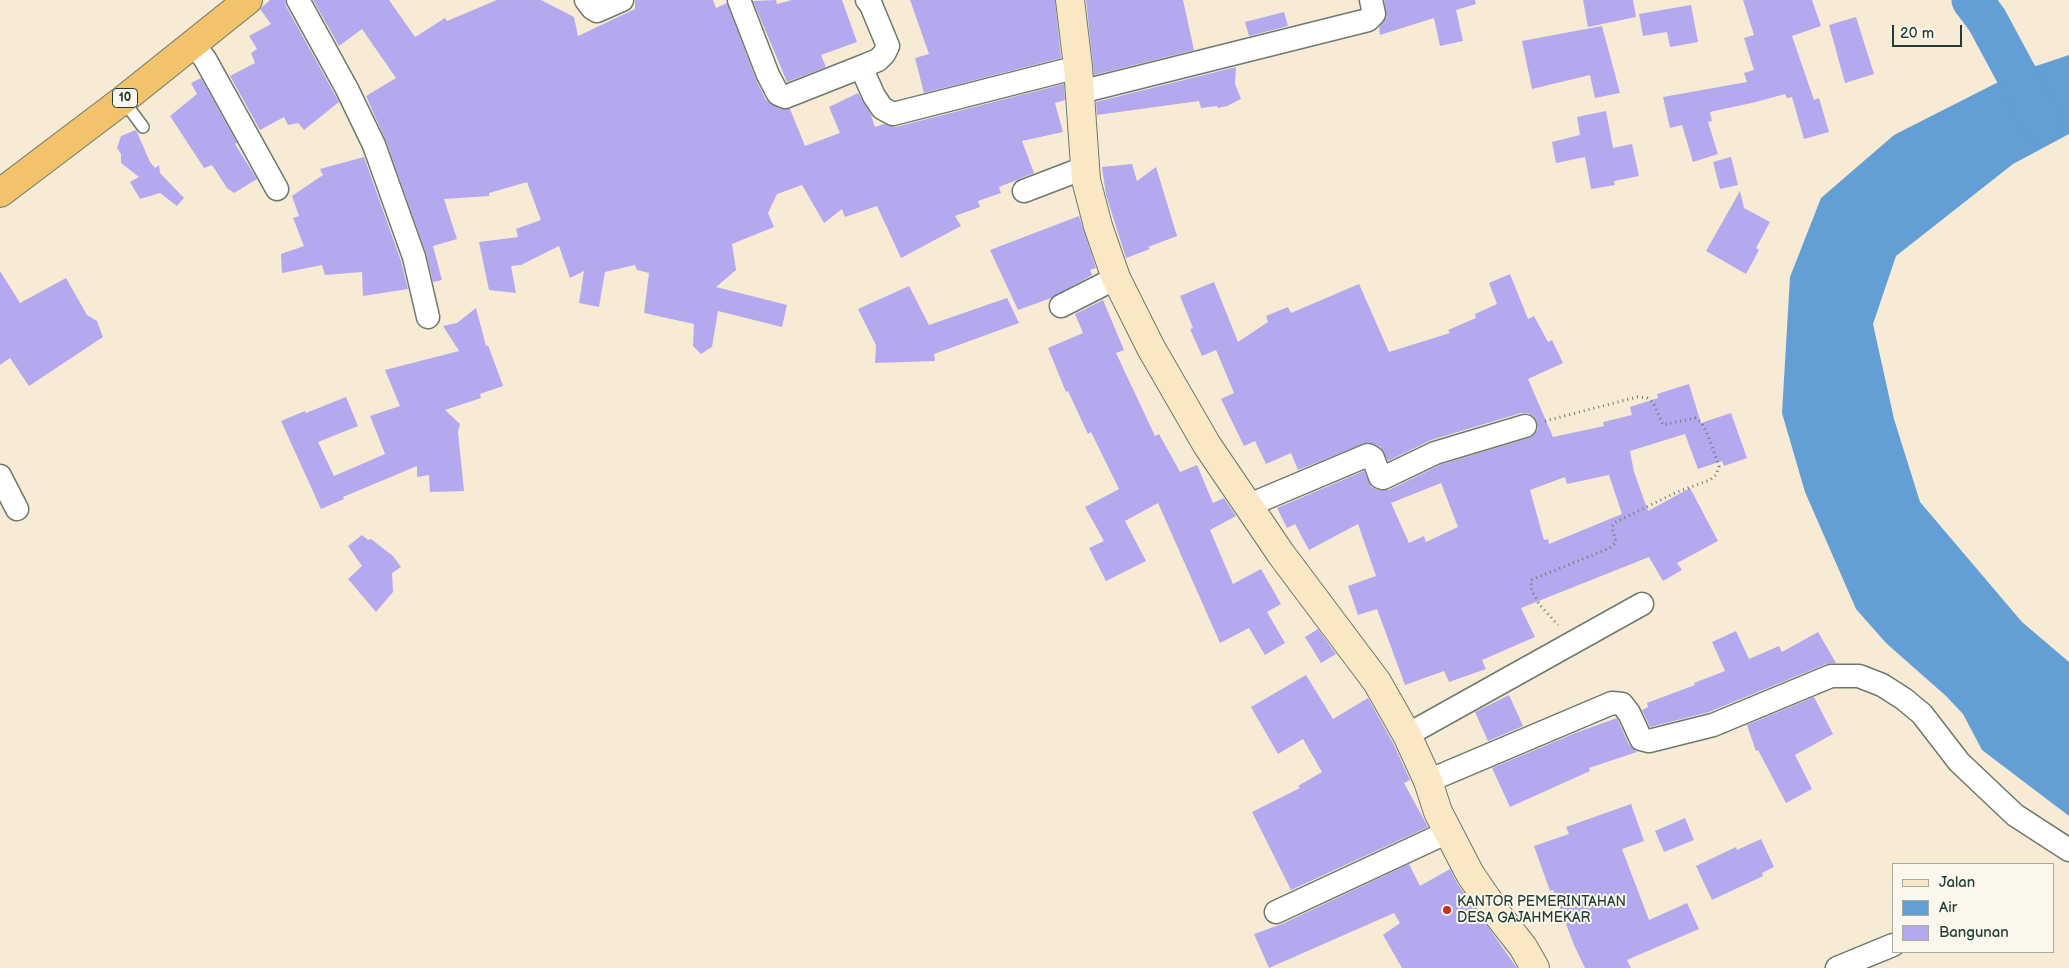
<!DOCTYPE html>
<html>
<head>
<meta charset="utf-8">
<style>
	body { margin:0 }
	#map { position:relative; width:2069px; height:968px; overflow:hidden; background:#f7ebd6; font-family:"Balsamiq Sans",sans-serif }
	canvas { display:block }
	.legend { position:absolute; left:1892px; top:863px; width:162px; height:90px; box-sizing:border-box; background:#fbf7ec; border:1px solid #a3ada2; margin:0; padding:6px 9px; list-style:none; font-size:15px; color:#1f3d34 }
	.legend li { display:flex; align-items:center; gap:10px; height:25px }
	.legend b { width:25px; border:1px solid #a3ada2 }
	.scale { position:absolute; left:1892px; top:25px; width:70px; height:22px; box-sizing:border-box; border:2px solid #1f3d34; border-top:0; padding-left:6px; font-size:15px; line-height:18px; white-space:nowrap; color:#1f3d34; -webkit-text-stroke:4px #fbf7ec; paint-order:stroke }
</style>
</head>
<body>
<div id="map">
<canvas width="2069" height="968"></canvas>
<ul class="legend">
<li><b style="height:6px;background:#fae7c3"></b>Jalan</li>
<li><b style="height:14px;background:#639fd4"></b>Air</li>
<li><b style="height:14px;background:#b4a9ee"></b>Bangunan</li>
</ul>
<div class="scale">20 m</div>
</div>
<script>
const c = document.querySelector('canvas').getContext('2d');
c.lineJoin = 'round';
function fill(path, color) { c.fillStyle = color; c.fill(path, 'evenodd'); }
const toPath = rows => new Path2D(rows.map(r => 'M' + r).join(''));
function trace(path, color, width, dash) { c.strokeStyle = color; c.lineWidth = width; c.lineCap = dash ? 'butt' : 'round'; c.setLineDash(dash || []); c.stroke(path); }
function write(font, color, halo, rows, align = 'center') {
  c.font = font + ' "Balsamiq Sans",sans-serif'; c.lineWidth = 4; c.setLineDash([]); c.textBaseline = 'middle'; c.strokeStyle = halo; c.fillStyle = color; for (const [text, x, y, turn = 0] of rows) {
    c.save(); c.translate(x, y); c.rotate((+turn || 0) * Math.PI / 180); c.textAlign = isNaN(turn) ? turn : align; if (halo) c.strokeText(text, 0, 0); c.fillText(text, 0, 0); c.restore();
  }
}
fill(toPath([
	[2069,55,2069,134,2013,164,1896,256,1873,324,1894,419,1920,502,2022,622,2069,662,2069,816,1982,750,1963,714,1946,696,1886,643,1856,609,1805,492,1782,413,1790,277,1821,198,1894,135,2018,72]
]), '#639fd4');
trace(toPath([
	[1972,0,1987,20,2043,124]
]), '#639fd4', 41);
fill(toPath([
	[270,0,285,0,286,6,339,102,304,130,298,123,288,125,284,117,260,130,230,76,255,63,251,53,257,49,249,36,271,24,260,9],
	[313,0,389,0,415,37,445,18,447,21,497,0,541,0,574,17,578,36,635,9,635,0,713,0,716,8,727,3,756,80,766,100,780,109,790,109,805,146,840,133,829,107,858,93,871,115,875,127,884,124,896,127,1064,84,1065,100,1055,103,1063,132,1022,141,1034,173,999,187,1001,193,978,201,980,207,955,216,961,226,901,258,877,206,845,217,842,209,824,223,802,185,777,194,768,213,774,227,732,244,736,270,716,287,787,305,782,327,718,311,712,347,701,354,693,346,694,324,644,313,649,273,637,270,635,265,605,272,599,307,579,303,584,271,570,278,559,246,521,265,511,266,516,293,489,290,479,242,518,237,516,229,541,220,527,182,489,193,489,196,444,199,457,239,433,246,442,280,433,282,426,253,386,141,366,96,396,78,362,29,339,46],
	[776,0,777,4,792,0,842,0,857,42,821,55,826,67,787,82,753,1],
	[910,0,1055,0,1061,58,924,93,915,58,929,54],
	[1086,0,1183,0,1194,50,1094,75],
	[1384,0,1475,0,1476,4,1456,10,1463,41,1440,46,1434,18,1380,35,1379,27,1387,17],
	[1583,0,1633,0,1636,17,1588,27],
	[1743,0,1812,0,1821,26,1792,36,1814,100,1819,98,1829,132,1804,139,1792,97,1787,98,1785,94,1756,102,1710,112,1712,121,1708,122,1718,154,1693,162,1682,125,1670,128,1663,97,1747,82,1744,73,1754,70,1744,38,1754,35],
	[1691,5,1698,42,1670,47,1667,32,1643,36,1639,14],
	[1284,12,1288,26,1249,36,1245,22],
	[1856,17,1874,74,1845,83,1829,25],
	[1602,26,1620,93,1595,98,1590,75,1532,89,1522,41],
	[1236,67,1235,84,1241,99,1227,106,1218,108,1217,106,1201,108,1199,101,1097,115,1096,102],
	[201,78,237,143,235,144,257,179,234,193,227,188,212,165,204,168,170,116,197,94,191,83],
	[1606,111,1613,148,1632,144,1639,176,1614,181,1615,185,1591,189,1585,157,1556,163,1552,142,1580,135,1577,117],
	[136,130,150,162,155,168,159,165,160,173,184,198,177,206,160,193,140,199,130,182,139,177,121,163,121,154,117,148,121,136],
	[364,157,401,261,408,289,363,296,362,272,325,275,322,265,282,273,281,254,304,246,293,218,299,216,292,196,323,175,320,169],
	[1731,157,1738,185,1720,189,1713,162],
	[1132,164,1137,181,1156,167,1177,236,1148,247,1150,249,1126,258,1106,195,1102,167],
	[1740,191,1744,208,1770,222,1756,248,1759,250,1746,274,1706,251],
	[1079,216,1096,268,1090,270,1092,275,1051,298,1018,310,990,250],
	[0,271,20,303,66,278,87,315,97,321,103,337,29,386,10,358,0,365],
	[1510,274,1528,319,1534,316,1548,342,1552,340,1563,363,1528,379,1553,437,1604,426,1603,422,1632,415,1630,407,1658,398,1657,394,1689,384,1701,423,1731,413,1747,458,1724,466,1722,461,1698,469,1685,434,1630,451,1634,472,1648,511,1690,488,1718,541,1677,563,1682,570,1663,581,1649,557,1521,608,1535,637,1482,660,1486,669,1449,682,1444,671,1405,685,1377,609,1358,615,1348,586,1376,576,1358,524,1309,550,1295,524,1287,528,1277,508,1364,471,1371,487,1379,490,1389,490,1440,465,1529,438,1534,435,1538,429,1537,422,1534,417,1528,413,1521,413,1431,440,1388,461,1380,447,1368,442,1298,470,1291,453,1266,464,1255,441,1244,446,1221,399,1234,393,1216,350,1202,356,1190,329,1193,328,1180,296,1214,282,1238,342,1268,322,1266,316,1288,307,1291,313,1359,284,1389,352,1450,333,1448,330,1476,318,1475,314,1497,304,1489,283],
	[1609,475,1622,514,1549,544,1548,539,1544,540,1530,490,1565,477,1567,484],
	[1441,483,1458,527,1426,542,1424,536,1409,543,1391,503],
	[909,286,929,325,1007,298,1019,323,934,354,935,361,875,363,876,345,858,309],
	[1103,300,1124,350,1116,353,1155,436,1159,434,1180,472,1197,465,1213,503,1224,498,1236,516,1210,530,1233,584,1261,569,1281,604,1267,612,1285,643,1265,655,1249,628,1220,643,1158,503,1125,521,1146,561,1106,581,1089,548,1104,541,1085,507,1119,489,1091,432,1088,434,1068,391,1066,392,1048,348,1083,333,1075,314],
	[476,308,486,346,488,345,503,386,480,394,481,398,445,410,460,424,458,432,464,491,430,492,429,475,417,477,417,466,343,497,344,499,321,509,281,421,305,411,306,413,346,397,358,426,318,442,334,476,385,454,370,416,400,406,385,370,459,351,443,326,457,323],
	[362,535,368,540,371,539,393,556,401,567,392,573,393,592,376,612,348,579,362,566,348,546],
	[1318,629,1336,654,1321,663,1305,637],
	[1736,631,1749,659,1779,646,1782,652,1818,632,1836,663,1826,664,1709,712,1650,727,1642,710,1648,707,1647,703,1695,685,1694,683,1725,671,1712,642],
	[1306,675,1333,719,1368,698,1393,743,1410,780,1404,783,1428,827,1291,890,1252,812,1300,788,1298,786,1322,772,1303,739,1278,754,1251,707],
	[1509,695,1523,726,1488,741,1475,712],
	[1814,697,1833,734,1795,755,1812,789,1786,803,1758,750,1756,751,1747,725],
	[1617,718,1629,745,1637,752,1589,768,1590,771,1510,807,1492,768,1578,732],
	[1631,804,1644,841,1622,849,1649,920,1687,903,1699,929,1627,960,1631,968,1585,968,1574,945,1553,890,1550,891,1534,846,1569,834,1566,827],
	[1685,818,1694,840,1664,852,1655,831],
	[1761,839,1774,867,1762,873,1763,876,1712,900,1696,866,1736,847,1737,850],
	[1409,864,1420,886,1450,869,1457,883,1517,968,1402,968,1383,935,1400,923,1394,913,1269,968,1254,934,1282,924]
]), '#b4a9ee');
const lane = toPath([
	[123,100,143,127]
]);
const street = toPath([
	[298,0,347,89,374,145,414,257,428,317],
	[586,0,592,8,597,11,622,0],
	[739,0,768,75,778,94,785,97,861,67,878,60,884,54,888,46,871,5,867,0],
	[193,44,205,59,277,189],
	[861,67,874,96,882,108,893,114,1078,67],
	[1080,92,1368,20,1374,14,1371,0],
	[1024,191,1084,168],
	[1061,306,1116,278],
	[0,476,17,509],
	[1247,506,1368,455,1373,458,1380,477,1383,478,1435,453,1525,426],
	[1407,735,1642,604],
	[1428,781,1612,703,1622,704,1629,713,1641,739,1649,741,1713,725,1831,676,1859,676,1882,685,1904,699,1922,714,1959,762,2015,815,2069,850],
	[1276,912,1448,832],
	[1837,968,1893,945]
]);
const secondary = toPath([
	[1070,0,1078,67,1086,180,1098,226,1116,278,1151,348,1207,445,1281,554,1377,682,1407,735,1428,781,1438,812,1470,874,1498,915,1523,947,1535,968]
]);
const highway = toPath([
	[0,193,123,100,248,0]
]);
trace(lane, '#6b7a6d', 14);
trace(street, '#6b7a6d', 25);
trace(secondary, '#6b7a6d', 30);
trace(highway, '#6b7a6d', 30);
trace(toPath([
	[1545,421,1637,397,1647,398,1653,402,1663,425,1695,418,1701,422,1707,433,1719,466,1716,475,1710,480,1677,492,1614,523,1612,527,1616,542,1610,548,1531,580,1532,591,1539,604,1558,625]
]), '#6b7a6d', 3, [1, 4]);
trace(lane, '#fff', 11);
trace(street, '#fff', 22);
trace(secondary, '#fae7c3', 28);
trace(highway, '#f2c36a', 28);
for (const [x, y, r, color] of [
	[1447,910,5,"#c8321e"]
]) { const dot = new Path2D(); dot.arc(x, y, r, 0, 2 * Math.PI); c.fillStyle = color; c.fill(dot); trace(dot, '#fbf7ec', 2); }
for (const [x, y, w] of [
	[125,98,25]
]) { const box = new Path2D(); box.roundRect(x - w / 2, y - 9.5, w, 19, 4); c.fillStyle = '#fbf7ec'; c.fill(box); trace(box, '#1f3d34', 1); }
write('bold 12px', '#1f3d34', null, [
	["10",125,98]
]);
write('14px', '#1f3d34', '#fbf7ec', [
	["KANTOR PEMERINTAHAN",1457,902],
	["DESA GAJAHMEKAR",1457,918]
], 'left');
</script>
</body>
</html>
